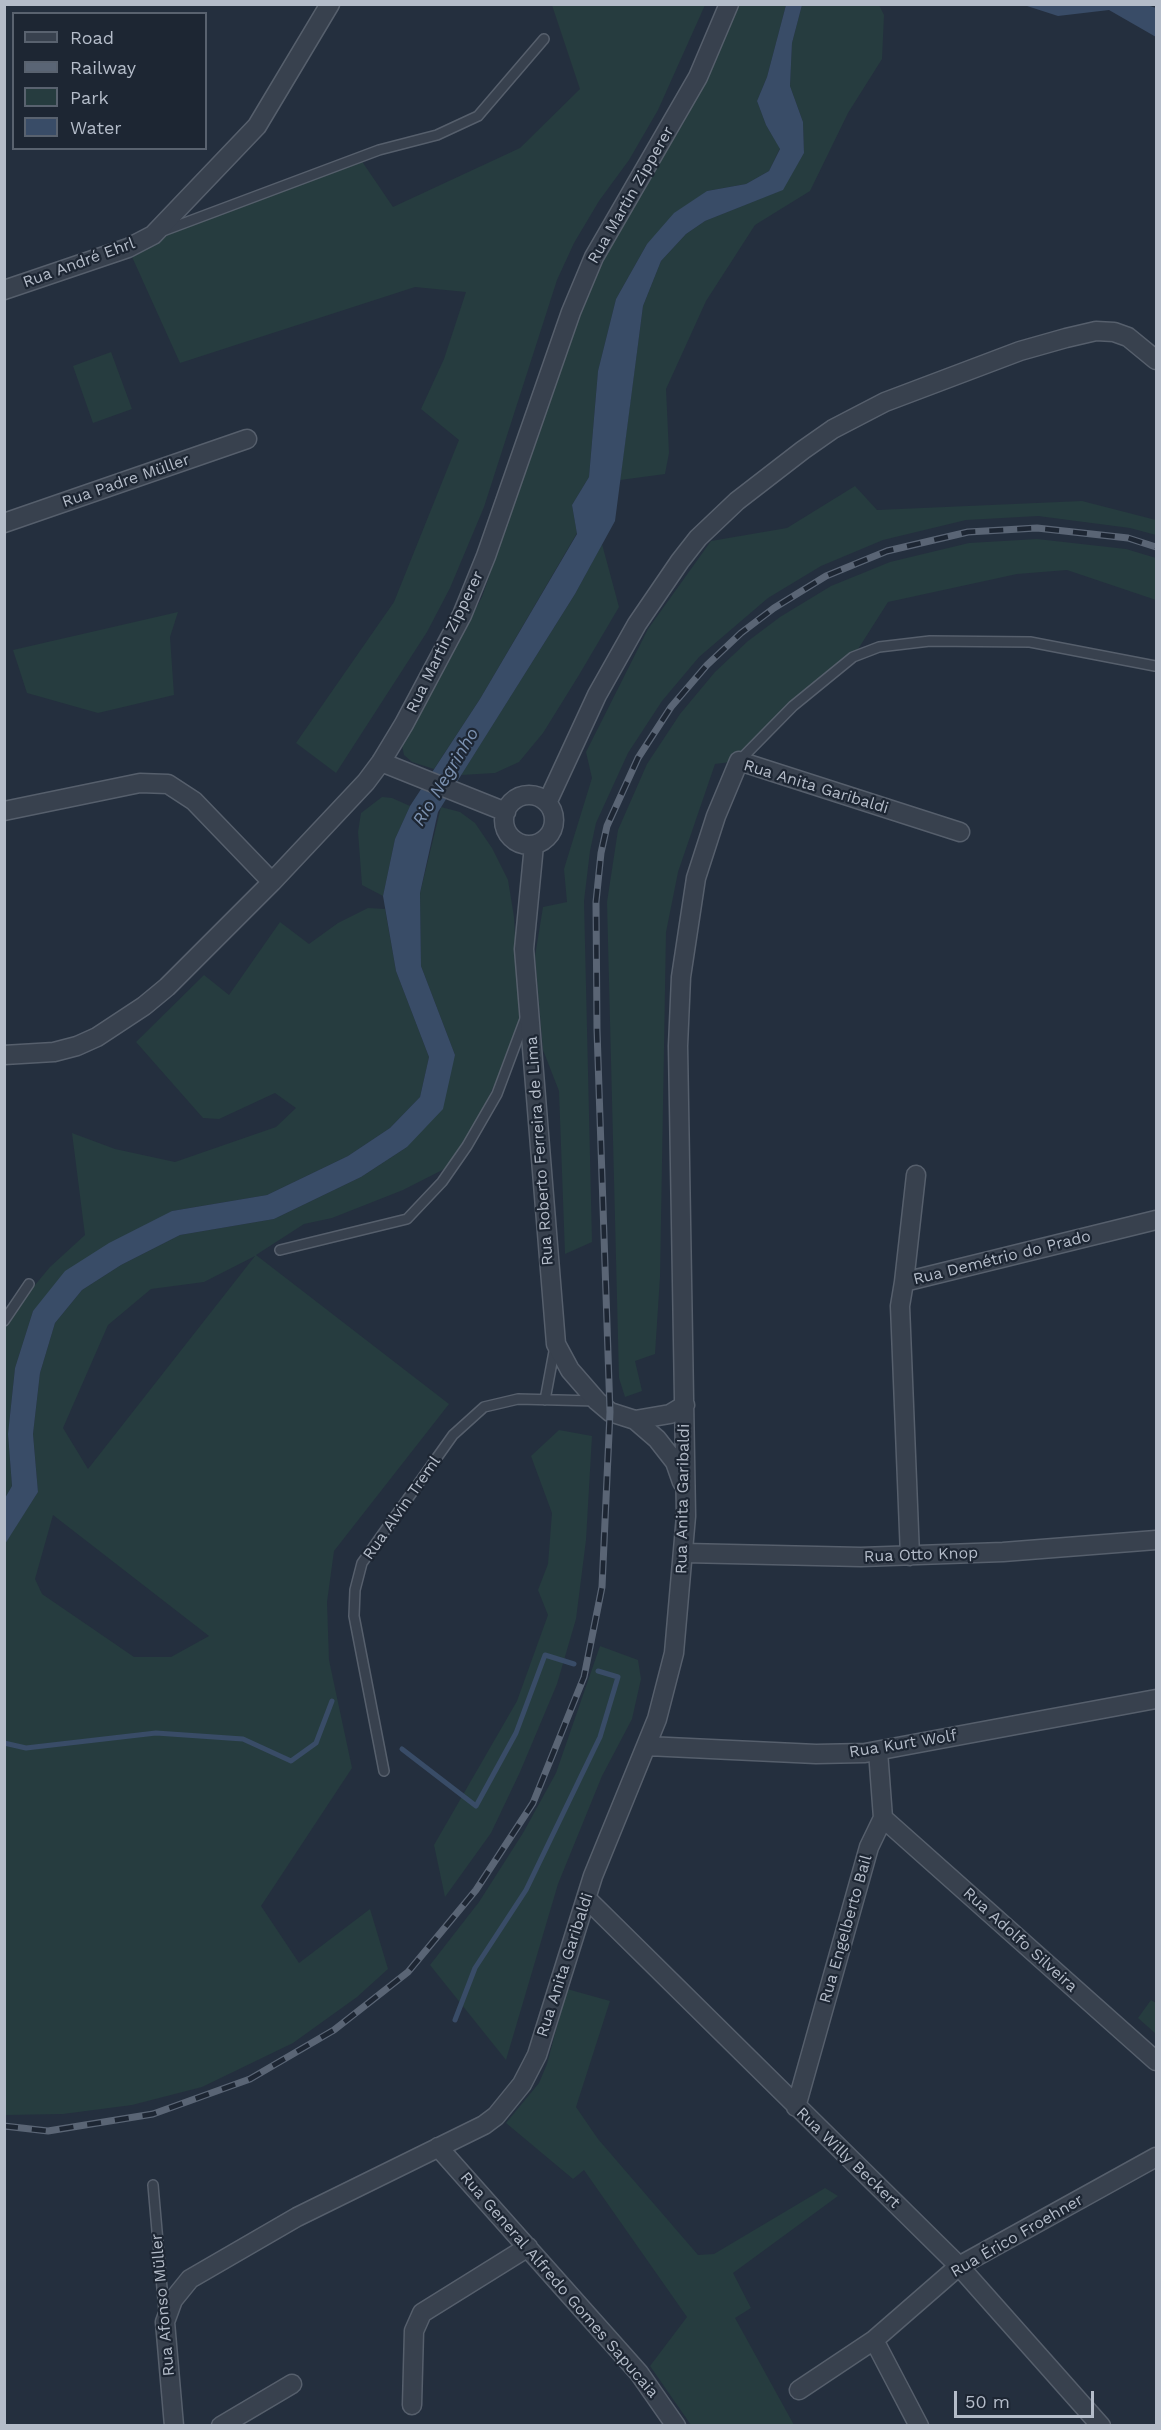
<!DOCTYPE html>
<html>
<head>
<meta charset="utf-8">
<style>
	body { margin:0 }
	#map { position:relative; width:1161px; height:2430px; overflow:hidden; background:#242f3e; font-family:"Work Sans",sans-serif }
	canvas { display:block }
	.frame { position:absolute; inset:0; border:6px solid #b4bcc9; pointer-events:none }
	.legend { position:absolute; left:12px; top:12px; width:195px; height:138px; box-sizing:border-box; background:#1d2633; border:2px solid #59626f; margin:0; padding:8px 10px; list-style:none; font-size:18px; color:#b4bcc9 }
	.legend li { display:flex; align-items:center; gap:12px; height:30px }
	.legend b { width:30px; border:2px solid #59626f }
	.scale { position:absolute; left:954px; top:2391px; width:140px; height:27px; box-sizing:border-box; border:3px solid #b4bcc9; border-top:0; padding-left:8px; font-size:18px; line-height:21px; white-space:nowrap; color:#b4bcc9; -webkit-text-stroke:4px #1d2633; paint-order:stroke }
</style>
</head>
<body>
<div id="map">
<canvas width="1161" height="2430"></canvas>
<div class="frame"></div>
<ul class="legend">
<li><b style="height:8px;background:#38414e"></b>Road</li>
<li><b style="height:8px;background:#5a6575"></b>Railway</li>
<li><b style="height:16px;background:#263c3f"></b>Park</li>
<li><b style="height:16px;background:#394c67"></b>Water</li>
</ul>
<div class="scale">50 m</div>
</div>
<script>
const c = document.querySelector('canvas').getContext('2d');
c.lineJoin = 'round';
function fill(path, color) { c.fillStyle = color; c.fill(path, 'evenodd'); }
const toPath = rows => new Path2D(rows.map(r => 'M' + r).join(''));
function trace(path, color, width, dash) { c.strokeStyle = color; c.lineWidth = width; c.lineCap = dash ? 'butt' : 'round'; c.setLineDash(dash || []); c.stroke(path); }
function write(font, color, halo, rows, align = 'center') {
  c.font = font + ' "Work Sans",sans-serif'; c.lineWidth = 4.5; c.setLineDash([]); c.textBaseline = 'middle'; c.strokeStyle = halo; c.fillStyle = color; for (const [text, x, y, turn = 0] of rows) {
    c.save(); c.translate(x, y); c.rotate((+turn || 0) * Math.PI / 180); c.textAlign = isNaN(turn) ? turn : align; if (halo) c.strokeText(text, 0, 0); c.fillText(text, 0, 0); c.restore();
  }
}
fill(toPath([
	[552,5,705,5,658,110,629,160,599,201,574,243,557,280,484,507,450,588,427,632,336,773,296,743,394,602,459,440,421,409,444,359,466,292,415,287,180,363,128,248,359,157,393,207,520,148,580,89],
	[737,5,786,5,767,77,757,101,766,125,780,148,769,171,746,184,707,191,647,244,616,299,598,371,589,477,572,505,577,533,480,699,434,769,412,762,404,755,402,745,482,597,581,309,602,258,684,122,713,67],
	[802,5,879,5,884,15,882,59,848,113,810,191,755,225,706,301,666,389,669,453,665,474,620,480,643,306,661,261,686,234,705,221,782,190,804,153,803,122,790,86,792,43],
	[111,352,132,409,93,423,73,366],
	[855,486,877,510,1082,501,1156,520,1156,535,1130,528,1038,516,966,520,883,540,821,566,768,598,699,657,662,701,628,753,596,823,590,851,584,901,592,1242,565,1254,559,1091,543,1050,535,956,543,907,567,902,564,869,592,778,586,752,648,629,711,541,787,528],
	[1037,539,1126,549,1156,558,1156,600,1067,570,1017,574,888,602,853,657,739,761,715,764,678,872,666,932,660,1277,655,1354,635,1361,642,1391,625,1397,619,1378,607,902,618,830,647,764,680,714,715,672,748,641,780,617,831,586,890,562,969,543],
	[602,544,619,607,579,675,543,733,519,762,495,773,461,775,575,594],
	[178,612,170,637,174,695,98,713,27,693,13,650],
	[382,797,392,798,410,806,395,839,383,896,362,885,358,832,361,813],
	[441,807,460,812,475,823,492,848,508,880,514,917,520,1033,456,1163,403,1190,332,1218,304,1224,256,1255,449,1404,334,1551,327,1602,329,1660,352,1768,261,1906,299,1963,370,1909,388,1969,357,1997,293,2043,202,2087,132,2105,63,2114,5,2115,4,1544,38,1492,33,1434,40,1373,55,1323,82,1290,121,1265,180,1235,274,1219,361,1177,407,1147,455,1055,421,966,420,893],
	[255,1256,88,1469,63,1428,108,1325,151,1289,204,1282],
	[53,1515,209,1636,171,1657,134,1657,42,1594,35,1579],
	[368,908,385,909,396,971,429,1057,420,1097,390,1128,348,1156,267,1195,172,1211,33,1311,15,1368,8,1434,12,1486,5,1498,5,1321,50,1267,85,1235,72,1133,115,1149,175,1162,276,1127,296,1108,275,1093,219,1119,203,1118,136,1042,204,975,229,995,280,922,309,944,338,923],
	[559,1430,592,1436,586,1540,576,1619,557,1684,520,1772,491,1833,445,1897,434,1845,517,1701,548,1615,538,1590,548,1564,552,1513,531,1456],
	[600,1646,638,1660,641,1679,632,1719,602,1776,558,1884,506,2060,430,1965,479,1902,523,1833,556,1773],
	[567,1989,610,2001,576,2107,598,2139,698,2255,714,2254,825,2188,838,2196,733,2273,751,2308,735,2318,794,2425,691,2425,650,2366,687,2317,584,2170,573,2179,506,2123,539,2083,547,2064],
	[1151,2000,1156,2003,1156,2034,1138,2018]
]), '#263c3f');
fill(toPath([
	[786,5,802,5,792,43,790,86,803,122,804,153,783,190,705,221,686,234,661,261,643,306,615,521,575,594,438,812,420,893,421,966,455,1055,443,1109,407,1147,361,1177,274,1219,180,1235,121,1265,82,1290,55,1323,40,1373,33,1434,38,1492,5,1544,5,1498,12,1486,8,1434,15,1368,33,1311,65,1271,109,1243,172,1211,267,1195,348,1156,390,1128,420,1097,429,1057,396,971,383,896,395,839,410,806,480,699,577,534,572,505,589,477,598,371,616,299,647,244,674,213,707,191,746,184,769,171,780,149,766,125,757,101,767,77],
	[1024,5,1147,5,1156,8,1156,37,1109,10,1058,16]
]), '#394c67');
trace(toPath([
	[4,1743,26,1748,156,1733,243,1739,291,1761,316,1743,332,1701],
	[402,1749,476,1806,516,1733,545,1655,574,1664],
	[455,2020,475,1968,526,1890,600,1737,618,1677,598,1671]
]), '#394c67', 5);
const service = toPath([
	[163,231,379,150,437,135,478,116,544,39],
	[739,761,793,706,853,657,879,647,930,641,1030,642,1155,666],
	[280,1250,407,1219,442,1182,467,1146,497,1094,525,1019],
	[4,1321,29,1284],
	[545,1400,555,1346],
	[384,1771,354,1616,355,1590,362,1563,453,1435,484,1407,518,1399,597,1401],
	[153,2185,164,2311]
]);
const minor = toPath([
	[4,290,128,248,153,235,257,126,330,4],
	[4,523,247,439],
	[381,762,506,812],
	'504 820a25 25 0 1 1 50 0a25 25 0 1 1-50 0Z',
	[547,803,597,695,637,624,680,561,698,538,737,501,803,450,833,429,885,402,1020,351,1066,338,1096,331,1114,332,1128,337,1156,360],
	[4,811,140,783,168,784,194,801,272,882],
	[534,845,524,949,556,1344,570,1370,597,1401,610,1412,635,1420,657,1439,675,1462,682,1482],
	[4,1055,54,1052,77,1046,97,1037,144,1006,167,987,272,882,366,782,381,762,404,724,462,615,486,556,571,312,594,257,698,77,729,4],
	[904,1282,916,1175],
	[635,1420,670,1414,685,1405],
	[685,1553,861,1557,1003,1552,1156,1540],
	[910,1556,900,1306,904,1282,1156,1220],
	[647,1746,816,1754,865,1753,1156,1699],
	[883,1818,1156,2061],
	[586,1898,959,2266,1101,2426],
	[796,2107,869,1847,883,1818,878,1751],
	[438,2147,639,2373,676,2426],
	[874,2340,919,2426],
	[799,2390,874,2340,959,2266,1156,2157],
	[412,2405,414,2331,422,2313,528,2247],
	[174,2426,165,2322,173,2300,190,2279,297,2217,484,2125,496,2116,522,2084,537,2055,593,1876,657,1719,674,1653,686,1516,678,1046,681,977,696,878,716,816,739,761,960,832],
	[221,2426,292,2384]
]);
trace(service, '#565f6c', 12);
trace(minor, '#565f6c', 21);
trace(service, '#38414e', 9);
trace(minor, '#38414e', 18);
const rail = toPath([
	[4,2126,48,2131,153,2114,250,2079,334,2030,408,1972,476,1890,533,1803,584,1677,602,1587,610,1412,597,1030,596,902,601,853,607,826,638,758,671,707,707,665,741,633,774,608,826,576,887,551,968,532,1037,528,1128,538,1156,547]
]);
trace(rail, '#5a6575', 7);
trace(rail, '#1d2633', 4.5, [14]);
write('16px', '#b4bcc9', '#1d2633', [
	["Rua Martin Zipperer",631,195,-60],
	["Rua André Ehrl",79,263,-20],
	["Rua Padre Müller",126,481,-19],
	["Rua Martin Zipperer",445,642,-64],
	["Rua Anita Garibaldi",816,787,17],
	["Rua Roberto Ferreira de Lima",540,1151,-94],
	["Rua Demétrio do Prado",1002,1258,-14],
	["Rua Anita Garibaldi",683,1499,-89],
	["Rua Alvin Treml",402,1508,-55],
	["Rua Otto Knop",921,1555,-2],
	["Rua Kurt Wolf",903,1744,-9],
	["Rua Engelberto Bail",846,1929,-74],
	["Rua Adolfo Silveira",1020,1940,42],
	["Rua Anita Garibaldi",565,1965,-72],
	["Rua Willy Beckert",848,2158,44],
	["Rua Érico Froehner",1017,2236,-30],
	["Rua General Alfredo Gomes Sapucaia",559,2285,49],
	["Rua Afonso Müller",163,2305,-95]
]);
write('italic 18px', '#7c92b1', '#1d2633', [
	["Rio Negrinho",446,777,-59]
]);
</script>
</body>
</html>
